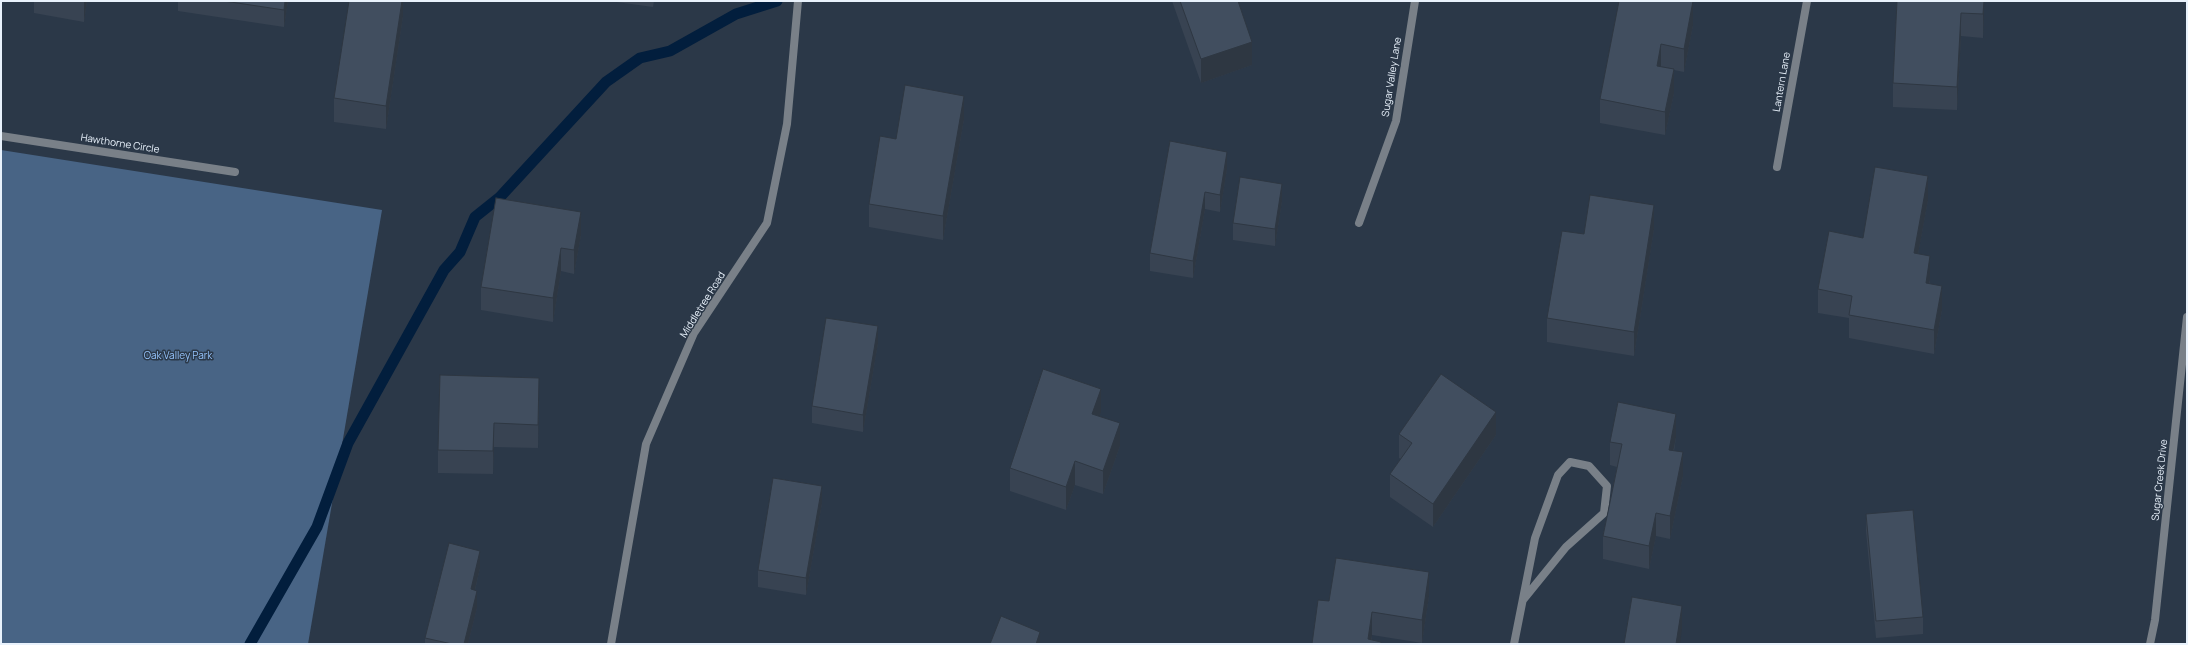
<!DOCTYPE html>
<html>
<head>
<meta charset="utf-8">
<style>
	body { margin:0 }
	#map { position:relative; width:2188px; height:645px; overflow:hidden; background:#2b3848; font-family:Manrope,sans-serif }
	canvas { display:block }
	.frame { position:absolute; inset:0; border:2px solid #e9f2fc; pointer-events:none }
</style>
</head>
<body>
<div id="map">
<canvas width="2188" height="645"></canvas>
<div class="frame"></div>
</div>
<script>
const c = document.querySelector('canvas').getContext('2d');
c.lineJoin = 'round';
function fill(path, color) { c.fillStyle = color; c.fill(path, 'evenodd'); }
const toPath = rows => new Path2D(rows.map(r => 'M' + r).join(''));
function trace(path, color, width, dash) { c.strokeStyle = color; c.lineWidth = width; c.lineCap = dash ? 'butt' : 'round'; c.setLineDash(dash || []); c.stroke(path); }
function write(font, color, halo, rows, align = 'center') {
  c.font = font + ' Manrope,sans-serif'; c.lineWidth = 3; c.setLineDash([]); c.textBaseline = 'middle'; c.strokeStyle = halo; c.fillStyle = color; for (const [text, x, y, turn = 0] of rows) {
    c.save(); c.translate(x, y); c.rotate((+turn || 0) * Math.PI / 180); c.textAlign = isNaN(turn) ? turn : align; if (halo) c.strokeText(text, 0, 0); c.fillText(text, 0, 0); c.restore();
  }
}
fill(toPath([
	[1,150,382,210,308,644,1,644]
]), '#486485');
trace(toPath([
	[250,644,317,527,348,443,444,270,460,252,475,217,500,197,606,82,640,58,670,51,736,14,777,1]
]), '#021e3d', 11);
trace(toPath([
	[1,136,235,172],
	[1777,167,1807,1],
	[1359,223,1396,121,1415,1],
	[611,644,646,444,694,333,767,223,787,124,798,1],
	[1514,644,1535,538,1558,475,1570,462,1589,466,1607,486,1604,513,1566,547,1523,600],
	[2150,644,2155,620,2187,317]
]), '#798088', 8);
fill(toPath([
	[34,1,87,1,84,22,34,13],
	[178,1,288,1,284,27,178,11],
	[403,1,403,16,386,129,334,122,334,98],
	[609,1,654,1,653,7],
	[1172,1,1238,1,1252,65,1201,83],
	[1619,1,1693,25,1684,72,1674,70,1674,93,1665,135,1600,123,1600,99],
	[1897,1,1984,1,1983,38,1961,36,1957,110,1893,107,1893,83],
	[964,119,943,240,869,227,869,204,896,139],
	[1170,141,1227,169,1220,212,1205,209,1193,278,1150,271,1150,253],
	[1928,200,1918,254,1930,279,1930,284,1942,310,1934,354,1849,338,1849,318,1818,313,1818,289,1863,238],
	[1282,201,1275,246,1233,240,1233,223],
	[1654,229,1634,356,1547,342,1547,318,1584,234],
	[581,235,574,274,561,271,553,322,481,310,481,287],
	[878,343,863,432,812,423,812,406],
	[539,401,538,448,494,447,493,474,438,473,438,450],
	[1101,412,1099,416,1120,446,1103,494,1075,485,1066,510,1010,491,1010,468],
	[1399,434,1496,435,1433,527,1390,497,1390,474,1401,459,1399,458],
	[1676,437,1674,451,1683,476,1670,539,1656,536,1649,569,1603,559,1603,536,1617,467,1610,465,1610,442],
	[822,503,806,595,758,587,758,570],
	[1866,514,1923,617,1923,634,1876,638,1866,531],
	[480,568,475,590,477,608,468,644,425,644,425,638],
	[1429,596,1422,643,1372,635,1372,640,1312,644,1329,601]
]), '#384352');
fill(toPath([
	[84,1,87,1,84,22],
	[285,1,288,1,284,27,284,10],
	[402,1,403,1,403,16,386,129,386,106],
	[1693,1,1693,25,1684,72,1684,49],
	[1984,1,1984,11,1983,38,1983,14],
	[1961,13,1961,36,1957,110,1957,87],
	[1252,42,1252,65,1201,83,1201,59],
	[1661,44,1661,68,1657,66],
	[1674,69,1674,93,1665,135,1665,112],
	[964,96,964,119,943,240,943,216],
	[1227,152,1227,169,1220,212,1220,195],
	[1928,176,1928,200,1914,276,1914,253],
	[1282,184,1282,201,1275,246,1275,229],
	[1205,192,1205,209,1193,278,1193,261],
	[1654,205,1654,229,1634,356,1634,332],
	[581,212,581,235,574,274,574,250],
	[561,248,561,271,553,322,553,298],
	[1930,256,1930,279,1926,306,1926,283],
	[1942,286,1942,310,1934,354,1934,330],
	[878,326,878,343,863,432,863,415],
	[539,378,539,401,538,448,538,425],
	[1101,389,1101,412,1092,437,1092,414],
	[1496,412,1496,435,1433,527,1433,504],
	[1676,414,1676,437,1669,473,1669,450],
	[494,423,494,447,493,474,493,451],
	[1120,423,1120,446,1103,494,1103,471],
	[1683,452,1683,476,1670,539,1670,516],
	[1075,461,1075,485,1066,510,1066,487],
	[822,486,822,503,806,595,806,578],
	[1656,513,1656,536,1649,569,1649,546],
	[480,551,480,568,471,606,471,589],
	[1429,572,1429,596,1422,643,1422,620],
	[477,591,477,608,468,644,464,644],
	[1682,606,1682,629,1680,644,1676,644],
	[1372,612,1372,635,1371,644,1368,639],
	[1040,632,1040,644,1036,644]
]), '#2e3742');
const building = toPath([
	[224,1,285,1,284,10,224,1],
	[349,1,402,1,386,106,334,98,349,1],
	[1180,1,1238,1,1252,42,1201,59,1180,1],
	[1619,1,1693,1,1684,49,1661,44,1657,66,1674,69,1665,112,1600,99,1619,1],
	[1897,1,1984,1,1983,14,1961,13,1957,87,1893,83,1897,1],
	[905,85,964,96,943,216,869,204,880,136,896,139,905,85],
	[1170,141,1227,152,1220,195,1205,192,1193,261,1150,253,1170,141],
	[1875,167,1928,176,1914,253,1930,256,1926,283,1942,286,1934,330,1849,315,1852,296,1818,289,1829,231,1863,238,1875,167],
	[1240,177,1282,184,1275,229,1233,223,1240,177],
	[1590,195,1654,205,1634,332,1547,318,1562,231,1584,234,1590,195],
	[496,198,581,212,574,250,561,248,553,298,481,287,496,198],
	[826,318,878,326,863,415,812,406,826,318],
	[1043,369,1101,389,1092,414,1120,423,1103,471,1075,461,1066,487,1010,468,1043,369],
	[1441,374,1496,412,1433,504,1390,474,1412,443,1399,434,1441,374],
	[440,375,539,378,538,425,494,423,493,451,438,450,440,375],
	[1618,402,1676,414,1669,450,1683,452,1670,516,1656,513,1649,546,1603,536,1622,444,1610,442,1618,402],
	[773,478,822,486,806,578,758,570,773,478],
	[1913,510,1923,617,1876,621,1866,514,1913,510],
	[449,543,480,551,471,589,477,591,464,644,452,644,425,638,449,543],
	[1336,558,1429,572,1422,620,1372,612,1368,639,1381,642,1381,644,1312,644,1318,600,1329,601,1336,558],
	[1632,597,1682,606,1676,644,1624,644,1632,597],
	[1001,616,1040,632,1036,644,990,644,1001,616]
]);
fill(building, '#414e5f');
trace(building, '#2e3742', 1);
write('10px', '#e9f2fc', '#2b3848', [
	["Sugar Valley Lane",1392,77,-81],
	["Lantern Lane",1782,82,-80],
	["Hawthorne Circle",120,144,9],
	["Middletree Road",703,305,-58],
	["Sugar Creek Drive",2160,480,-84]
]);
write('10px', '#94c2fa', '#2b3848', [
	["Oak Valley Park",178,356]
]);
</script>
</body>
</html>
